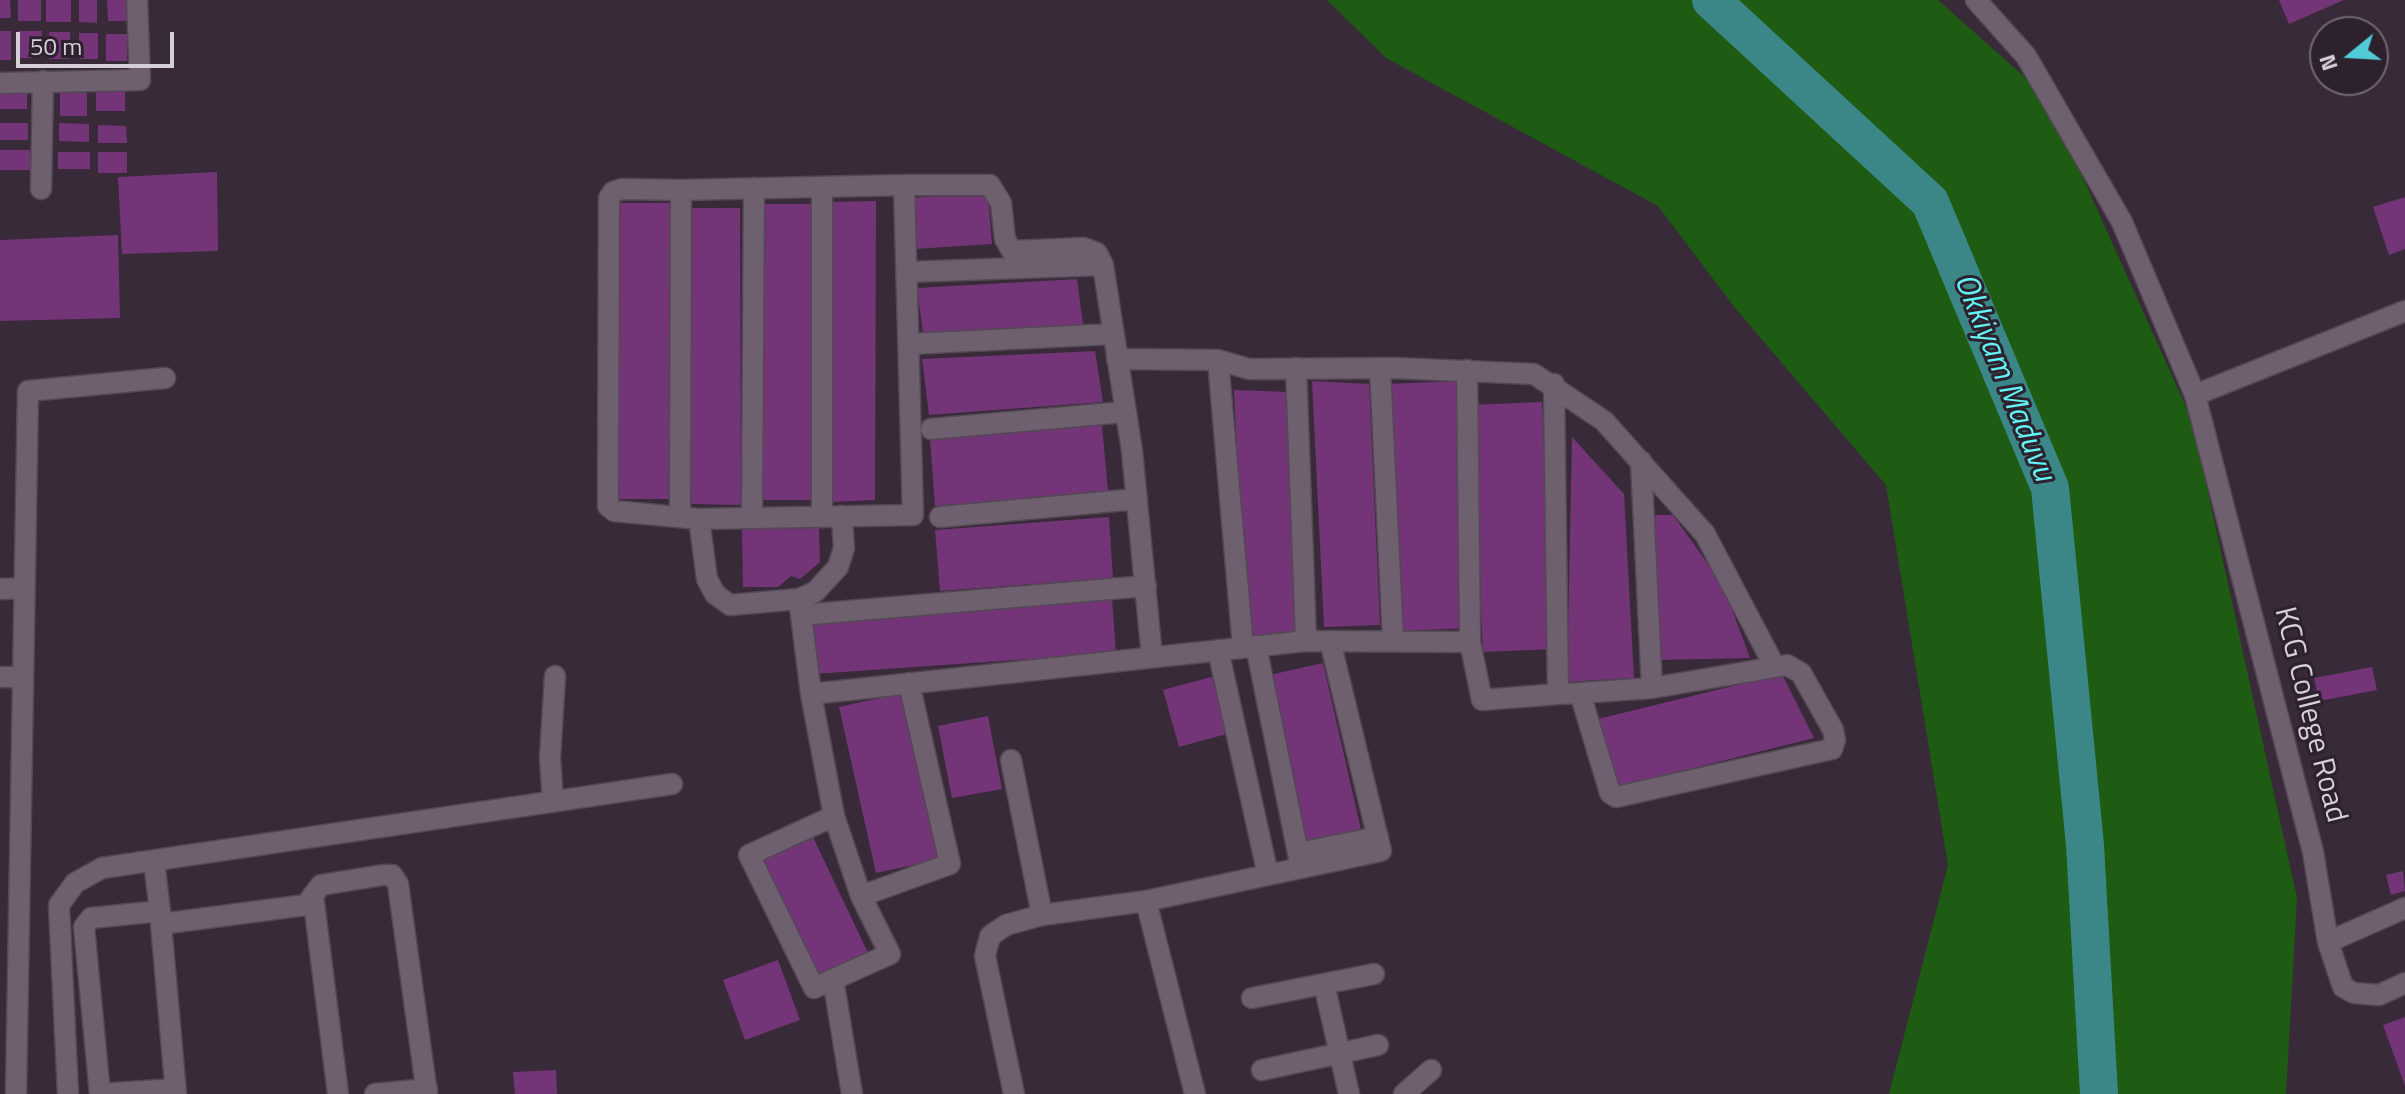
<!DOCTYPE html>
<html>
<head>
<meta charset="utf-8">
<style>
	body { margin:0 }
	#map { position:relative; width:2405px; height:1094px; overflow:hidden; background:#382a38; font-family:"Titillium Web",sans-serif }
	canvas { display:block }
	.north { position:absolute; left:2309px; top:16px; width:80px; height:80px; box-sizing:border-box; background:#2d212e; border:2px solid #716772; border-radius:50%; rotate:252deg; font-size:22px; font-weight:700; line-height:32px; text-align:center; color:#d7cfd7 }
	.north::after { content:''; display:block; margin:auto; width:28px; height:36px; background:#52cbd7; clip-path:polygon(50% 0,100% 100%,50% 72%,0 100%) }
	.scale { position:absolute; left:16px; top:32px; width:158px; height:36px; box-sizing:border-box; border:4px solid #d7cfd7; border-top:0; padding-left:10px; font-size:24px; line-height:28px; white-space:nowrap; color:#d7cfd7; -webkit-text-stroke:6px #2d212e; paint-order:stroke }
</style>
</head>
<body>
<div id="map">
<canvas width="2405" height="1094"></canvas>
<div class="north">N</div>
<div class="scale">50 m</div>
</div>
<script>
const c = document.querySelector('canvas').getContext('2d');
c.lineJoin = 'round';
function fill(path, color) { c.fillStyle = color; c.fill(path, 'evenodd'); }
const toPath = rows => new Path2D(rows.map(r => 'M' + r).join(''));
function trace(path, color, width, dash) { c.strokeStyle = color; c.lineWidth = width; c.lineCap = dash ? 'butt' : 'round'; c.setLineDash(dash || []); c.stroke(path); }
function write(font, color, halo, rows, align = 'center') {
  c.font = font + ' "Titillium Web",sans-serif'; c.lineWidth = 6; c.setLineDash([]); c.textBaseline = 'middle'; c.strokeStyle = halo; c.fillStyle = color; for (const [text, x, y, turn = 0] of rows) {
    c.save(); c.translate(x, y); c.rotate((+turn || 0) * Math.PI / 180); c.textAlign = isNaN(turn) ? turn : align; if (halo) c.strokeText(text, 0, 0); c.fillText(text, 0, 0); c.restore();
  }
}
fill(toPath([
	[1327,0,1938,0,2046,96,2192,420,2297,898,2286,1094,1889,1094,1948,865,1886,485,1735,308,1658,206,1386,58]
]), '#1e5b13');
trace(toPath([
	[1711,0,1930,202,2050,488,2085,845,2099,1094]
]), '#3b8788', 38);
fill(toPath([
	[0,0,10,0,11,18,0,18],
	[18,0,41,0,41,21,18,21],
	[46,0,71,0,71,22,46,22],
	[79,0,97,0,97,23,79,22],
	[107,0,126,0,127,21,108,21],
	[2279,0,2344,0,2289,24],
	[0,31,11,31,11,60,0,60],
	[18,31,42,31,41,58,18,58],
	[49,32,70,32,70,59,49,59],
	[79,33,98,33,98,59,79,59],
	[106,34,127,34,127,61,106,61],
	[96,88,125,89,125,111,96,111],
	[0,91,27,91,27,109,0,109],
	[60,93,87,93,87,116,60,116],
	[0,123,28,123,28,140,0,140],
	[59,123,89,124,89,142,59,141],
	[98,125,126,126,127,143,98,143],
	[0,150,30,150,30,170,0,170],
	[58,152,90,152,90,169,58,169],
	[98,152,127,152,127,173,98,173],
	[217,172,218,251,122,254,118,177],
	[988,192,992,244,914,249,911,198],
	[2405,197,2405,249,2389,255,2373,207],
	[876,201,875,500,829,502,831,202],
	[615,203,672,203,674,499,617,499],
	[755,204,812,204,813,500,756,500],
	[682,208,740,208,741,505,688,504],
	[118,235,120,318,0,321,0,240],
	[1077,279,1083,325,923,333,917,288],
	[1095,351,1103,402,929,415,922,359],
	[1312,381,1369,384,1380,625,1324,627],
	[1458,381,1470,628,1399,631,1387,384],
	[1234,390,1291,392,1299,634,1246,637],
	[1542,402,1554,649,1483,652,1471,405],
	[1102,425,1108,492,935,506,930,439],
	[1572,437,1624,494,1634,678,1567,682],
	[1654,515,1673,515,1723,585,1750,658,1657,660],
	[1109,517,1113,578,940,591,935,530],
	[819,528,820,562,800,579,791,576,778,587,743,587,742,529],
	[1112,599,1116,653,814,674,812,622],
	[1323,663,1363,838,1302,851,1265,676],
	[2372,667,2377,690,2319,701,2314,678],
	[1782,674,1814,738,1614,788,1598,719],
	[1215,676,1230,733,1179,747,1163,690],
	[901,693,938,860,876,873,839,707],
	[988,716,1002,789,952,798,938,726],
	[812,835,870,957,813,984,756,861],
	[2403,871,2405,891,2391,895,2386,875],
	[778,960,800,1020,745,1040,723,980],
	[2405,1017,2405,1086,2383,1025],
	[556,1070,557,1094,515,1094,513,1072]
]), '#733577');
const street = toPath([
	[1976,0,2026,56,2122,222,2195,395,2313,852,2328,942,2343,987,2354,993,2379,995,2405,983],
	[0,83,140,80,137,0],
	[904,185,913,515,699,519,614,511,608,506,609,198,613,192,622,189,681,190,904,185,990,185,1001,203,1005,239,1012,251,1084,248,1097,253,1103,265,1132,451,1152,657],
	[41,189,43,81],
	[907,272,1103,265],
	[909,344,1113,334],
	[1117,359,1218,360,1249,369,1395,368,1534,374,1604,421,1705,534,1775,667],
	[1218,360,1243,647],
	[1296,368,1306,641],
	[1380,368,1393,639],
	[1467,370,1470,642],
	[1554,384,1558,694],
	[2195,395,2405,311],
	[931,429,1125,412],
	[1641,461,1652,688],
	[680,517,681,190],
	[822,517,822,187],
	[940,517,1137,499],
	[752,518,754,188],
	[699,519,707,579,715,594,730,605,799,599,811,694],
	[0,589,24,588],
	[799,599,815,592,838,567,844,548,842,516],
	[801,615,1146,586],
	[1256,646,1301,868],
	[0,677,22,677],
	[1011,760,1042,915],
	[553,802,550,758,555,676],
	[834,816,861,896,890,954,814,988,749,855,834,816,811,694,1306,641,1470,642,1482,700,1558,694,1580,693,1652,688,1787,665,1801,673,1833,730,1835,740,1832,749,1616,797,1610,793,1580,693],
	[1298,853,1378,837],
	[154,861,160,911],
	[1268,875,1381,851,1330,641],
	[313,895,338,1094],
	[861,896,950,864,909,683],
	[1146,901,1195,1094],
	[161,924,160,911,91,918,84,927,100,1094,175,1089],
	[2328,942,2405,908],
	[833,979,852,1094],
	[1324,984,1349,1094],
	[1252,998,1374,974],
	[1262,1070,1378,1045],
	[16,1094,28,391,165,378],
	[68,1094,59,905,75,883,102,868,672,784],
	[176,1094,161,924,306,905,321,885,383,875,392,875,398,884,427,1094],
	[375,1094,427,1089],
	[1014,1094,985,956,990,936,1006,925,1042,915,1146,901,1268,875,1218,650],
	[1404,1094,1431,1070]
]);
trace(street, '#534853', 23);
trace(street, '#6f606f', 20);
write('30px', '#d7cfd7', '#2d212e', [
	["KCG College Road",2309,715,76]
]);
write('italic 32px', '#62f4f5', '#2d212e', [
	["Okkiyam Maduvu",2003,378,68]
]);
</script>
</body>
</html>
